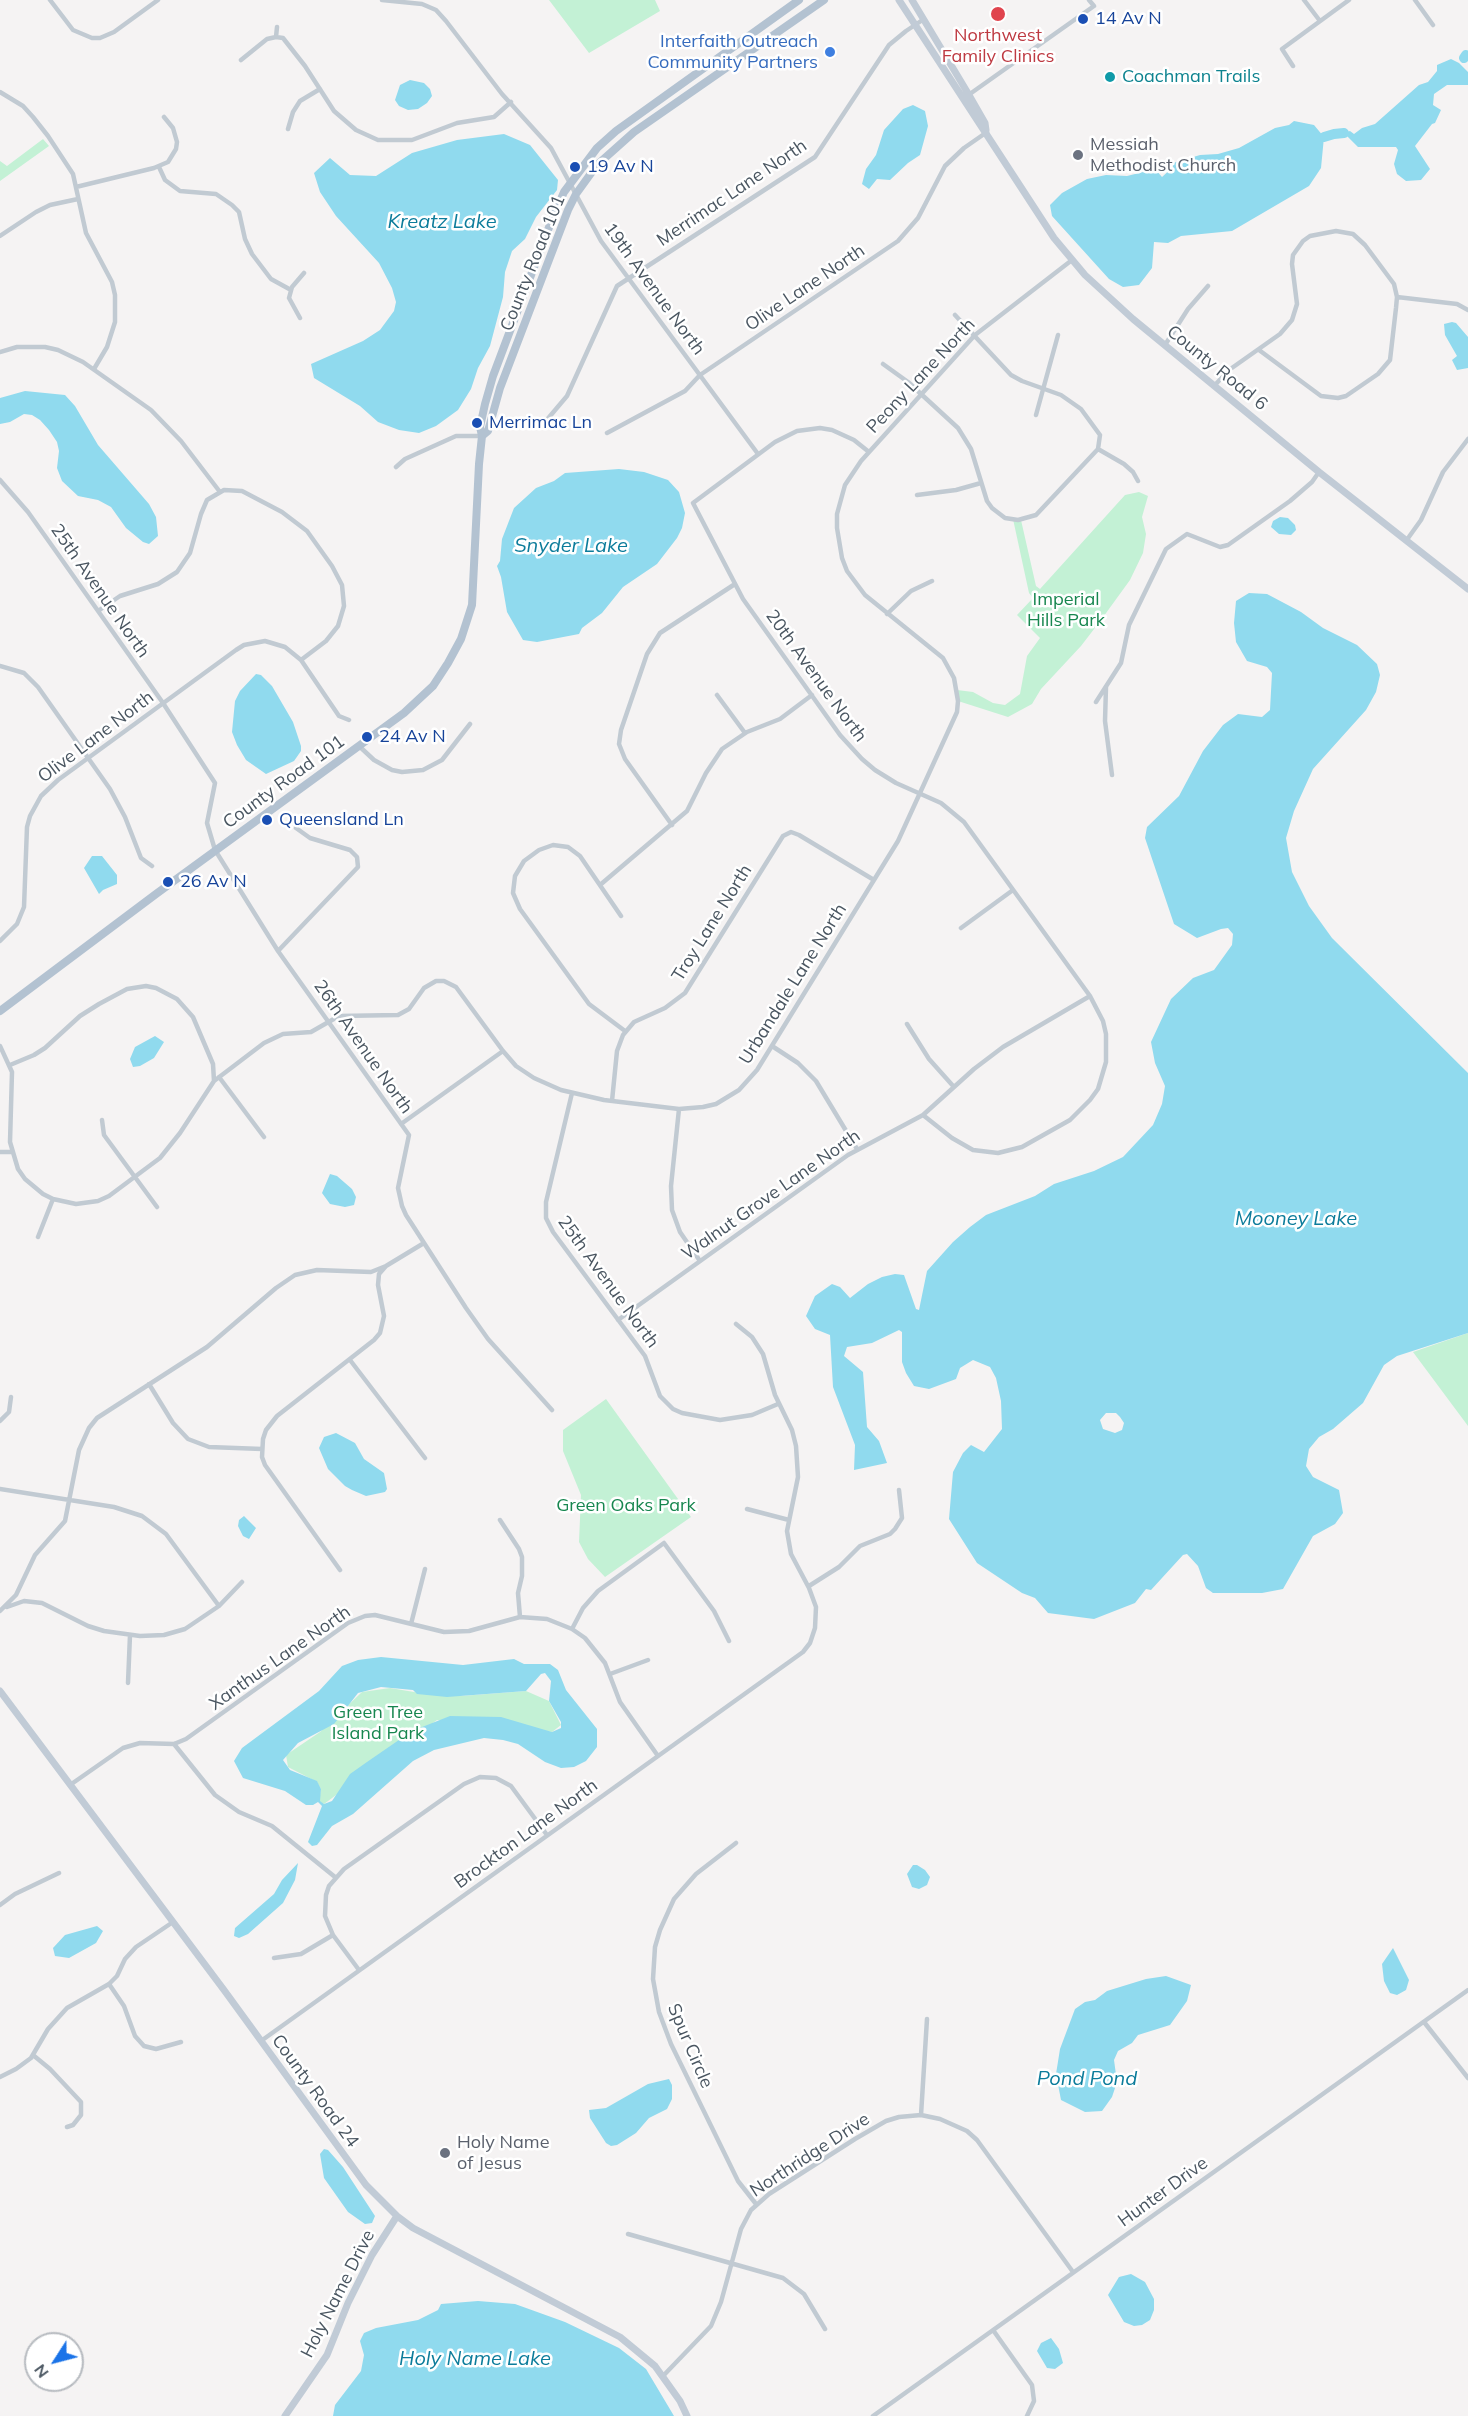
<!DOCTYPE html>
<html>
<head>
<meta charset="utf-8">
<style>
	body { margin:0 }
	#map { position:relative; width:1468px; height:2416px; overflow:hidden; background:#f5f3f3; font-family:Mulish,sans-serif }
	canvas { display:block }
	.north { position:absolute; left:24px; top:2332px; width:60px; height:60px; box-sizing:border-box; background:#fff; border:2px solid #b7bbc0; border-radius:50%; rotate:234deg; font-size:16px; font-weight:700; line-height:24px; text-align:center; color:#4a5661 }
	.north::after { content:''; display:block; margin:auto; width:21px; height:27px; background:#1a73e8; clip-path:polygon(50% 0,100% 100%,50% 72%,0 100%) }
</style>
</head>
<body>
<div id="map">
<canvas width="1468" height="2416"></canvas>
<div class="north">N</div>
</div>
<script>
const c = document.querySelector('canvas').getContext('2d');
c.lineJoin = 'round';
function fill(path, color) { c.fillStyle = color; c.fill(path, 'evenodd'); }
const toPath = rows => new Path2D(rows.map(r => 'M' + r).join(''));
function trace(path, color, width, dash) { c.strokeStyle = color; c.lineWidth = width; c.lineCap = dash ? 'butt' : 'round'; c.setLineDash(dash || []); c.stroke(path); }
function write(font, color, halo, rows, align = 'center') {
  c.font = font + ' Mulish,sans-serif'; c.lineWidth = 5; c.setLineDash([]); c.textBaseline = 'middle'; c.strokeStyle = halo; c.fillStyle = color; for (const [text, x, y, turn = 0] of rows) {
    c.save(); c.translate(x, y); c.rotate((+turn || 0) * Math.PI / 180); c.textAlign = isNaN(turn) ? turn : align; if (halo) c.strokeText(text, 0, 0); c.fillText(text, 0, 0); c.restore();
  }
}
fill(toPath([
	[549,0,655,0,660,11,589,53],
	[43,139,49,146,0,181,0,161,7,166],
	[1139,492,1148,496,1142,517,1146,534,1143,553,1130,580,1101,620,1081,646,1041,689,1032,704,1008,717,958,701,957,690,973,692,993,703,1005,705,1020,694,1027,656,1040,638,1017,615,1033,598,1029,593,1013,519,1021,520,1036,586,1040,589,1125,495],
	[1468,1333,1468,1426,1413,1352],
	[606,1399,691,1517,605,1577,588,1559,579,1542,581,1495,563,1451,563,1430],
	[390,1688,426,1694,461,1696,526,1691,549,1701,561,1725,552,1732,437,1720,324,1804,319,1801,321,1789,317,1782,288,1767,286,1755,320,1732,362,1692]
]), '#c3f1d5');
fill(toPath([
	[1451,59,1459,63,1468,72,1468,85,1447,85,1434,94,1433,105,1441,110,1435,123,1432,124,1415,146,1430,169,1421,180,1406,181,1397,174,1394,164,1398,150,1396,147,1358,147,1344,133,1350,131,1354,134,1362,128,1375,124,1419,85,1428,82,1437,71,1437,65],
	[410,80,424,83,430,89,432,96,427,103,418,109,408,110,399,106,395,100,400,85],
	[913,105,925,111,928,126,920,155,908,163,890,180,877,179,869,189,862,184,866,169,876,155,884,130,903,109],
	[1294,121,1314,125,1324,137,1321,168,1309,186,1232,231,1181,236,1168,243,1154,242,1152,268,1139,285,1123,287,1109,279,1052,216,1050,205,1062,193,1087,179,1106,175,1127,176,1155,169,1162,177,1173,167,1173,163,1200,155,1218,154,1239,148,1275,128,1289,125],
	[504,134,530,145,558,180,557,190,536,217,525,239,512,251,505,272,503,297,490,346,478,368,471,389,458,410,436,426,419,433,399,430,378,422,360,406,314,378,311,364,363,341,380,330,394,311,396,302,392,288,379,263,336,216,320,192,314,173,330,158,350,175,376,176,412,153,457,140],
	[1452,322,1456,323,1468,337,1468,368,1457,370,1452,360,1457,356,1445,335,1444,324],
	[25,391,65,395,75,406,98,445,149,504,156,517,158,536,149,544,143,542,126,528,111,507,98,500,78,496,62,481,57,468,59,451,57,442,49,430,40,420,32,415,24,414,10,422,0,424,0,398],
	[619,469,644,472,668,480,679,492,685,513,682,528,677,538,657,564,623,587,602,613,582,628,579,634,537,642,523,640,507,612,501,577,497,566,500,561,502,539,514,508,536,488,554,481,565,473],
	[1280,517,1288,518,1295,525,1296,530,1291,535,1279,534,1271,527,1273,521],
	[1249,593,1267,594,1301,612,1323,628,1357,645,1377,664,1380,675,1376,692,1366,710,1313,769,1294,811,1286,838,1292,872,1309,906,1332,938,1468,1073,1468,1333,1397,1356,1384,1365,1363,1403,1333,1429,1319,1437,1309,1449,1306,1466,1313,1477,1339,1490,1343,1513,1335,1524,1313,1536,1283,1589,1262,1593,1213,1593,1206,1588,1198,1566,1187,1554,1183,1555,1151,1590,1146,1589,1135,1603,1094,1619,1048,1613,1035,1598,1022,1593,977,1563,949,1519,953,1472,963,1453,971,1445,984,1452,1002,1429,1001,1401,996,1378,990,1367,973,1360,960,1368,956,1379,929,1389,914,1386,906,1373,902,1362,902,1332,899,1330,872,1343,847,1347,844,1356,863,1372,867,1427,879,1441,887,1463,854,1470,855,1445,833,1387,830,1335,815,1329,806,1316,815,1296,832,1284,840,1287,850,1298,868,1284,882,1277,895,1274,904,1275,916,1309,919,1310,927,1271,953,1242,970,1227,986,1215,1035,1196,1054,1184,1094,1171,1123,1157,1153,1125,1162,1104,1165,1086,1155,1063,1151,1042,1171,999,1193,978,1214,970,1232,945,1233,934,1228,928,1221,929,1197,938,1174,924,1145,838,1147,827,1179,796,1203,751,1223,725,1238,714,1262,717,1270,710,1272,673,1267,667,1247,661,1236,642,1234,623,1236,601],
	[1106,1413,1116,1413,1120,1417,1124,1423,1122,1430,1115,1433,1103,1429,1100,1420],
	[256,674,261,675,272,686,293,722,301,746,301,751,294,761,266,774,246,760,237,745,232,732,235,701,240,691],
	[92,856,102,856,117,875,117,884,103,890,99,894,84,868],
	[155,1036,164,1042,154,1058,140,1066,133,1067,130,1059,135,1047],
	[330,1174,337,1176,352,1189,356,1197,354,1205,345,1207,330,1204,322,1193],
	[336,1433,355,1443,364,1459,384,1473,387,1489,385,1492,366,1496,352,1490,345,1486,328,1469,319,1448,324,1437],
	[244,1516,256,1528,249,1539,243,1536,238,1526,239,1520],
	[381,1657,463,1665,514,1659,524,1664,550,1664,558,1670,566,1690,597,1729,597,1747,586,1761,574,1767,561,1768,545,1762,518,1744,503,1740,484,1738,434,1750,413,1761,353,1814,332,1826,317,1845,312,1846,308,1842,322,1806,318,1802,313,1805,306,1805,285,1791,243,1778,234,1761,242,1748,319,1691,342,1666,358,1660],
	[545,1673,551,1681,549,1701,561,1722,561,1728,552,1732,501,1717,450,1716,412,1731,367,1762,350,1774,332,1801,324,1804,320,1801,321,1789,317,1781,290,1770,283,1760,298,1743,334,1724,358,1693,381,1687,413,1690,417,1694,447,1697,526,1691,541,1674],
	[298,1863,295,1880,283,1903,248,1934,239,1938,234,1936,235,1928,274,1894,282,1880],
	[913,1865,917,1865,925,1870,930,1877,927,1885,919,1889,912,1887,907,1874],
	[97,1926,103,1931,96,1943,69,1958,55,1956,53,1948,65,1935],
	[1393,1948,1409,1980,1406,1990,1397,1995,1390,1993,1384,1981,1382,1964],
	[1166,1976,1191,1985,1187,2001,1170,2025,1138,2035,1132,2043,1118,2051,1114,2060,1117,2082,1112,2097,1102,2111,1085,2112,1061,2100,1056,2074,1060,2049,1075,2009,1085,2002,1095,2000,1107,1991,1146,1979],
	[669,2079,672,2085,672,2099,667,2109,649,2118,636,2133,617,2145,611,2146,606,2143,590,2118,589,2110,606,2108,648,2084],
	[324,2149,328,2150,343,2167,375,2216,372,2223,365,2224,348,2212,324,2178,320,2154],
	[1131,2274,1145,2282,1154,2299,1154,2310,1150,2320,1142,2325,1134,2326,1124,2322,1108,2295,1119,2277],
	[478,2301,515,2304,565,2322,619,2348,646,2369,674,2416,333,2416,335,2405,361,2371,364,2355,360,2341,364,2333,376,2328,418,2320,438,2310,441,2304],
	[1051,2338,1059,2349,1063,2363,1055,2369,1047,2368,1037,2351,1041,2343]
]), '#90daee');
trace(toPath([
	[1464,58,1466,55],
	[1324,137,1334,134,1344,133]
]), '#90daee', 10);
trace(toPath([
	[50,0,73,30,92,38,100,38,114,32,158,0],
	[382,0,422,4,436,10,446,21,502,94,551,148,601,241,758,454],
	[1304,0,1320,21],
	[1415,0,1433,25],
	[276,37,277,27],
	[241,60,267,39,276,37,283,38,305,66,334,111,356,130,378,140,412,140,457,123,494,117,511,102],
	[1293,66,1282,49,1349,0],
	[0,92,23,106,33,117,48,136,73,174,86,233,112,282,115,295,115,322,107,347,94,369],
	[967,96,1094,6,1089,0],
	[288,129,293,112,300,101,320,89],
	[159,167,165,180,180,191,216,194,232,205,239,212,245,239,252,254,271,279,291,290],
	[76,187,154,168,168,162,176,149,177,142,173,128,164,117],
	[0,236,36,212,50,205,78,199],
	[1397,297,1457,304,1468,310],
	[955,315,1011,375,1022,381,1061,395,1081,409,1100,435,1098,449],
	[300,318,289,298,292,287,304,273],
	[1165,345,1188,309,1208,286],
	[0,352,17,347,45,347,58,350,83,362,151,410,181,441,220,492],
	[883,364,908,382,958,428,971,449,987,501,992,508,1005,518,1018,520,1036,515,1098,449],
	[1214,386,1229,370,1280,334,1292,320,1297,304,1292,264,1293,255,1303,241,1310,236,1336,231,1353,234,1365,245,1394,284,1397,297,1396,308,1390,360,1378,374,1346,396,1338,398,1321,396,1259,350],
	[1036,415,1058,335],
	[545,422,567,396,617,286,815,157,889,45,906,31,924,19],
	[607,433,685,391,700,375,898,241,918,218,945,166,964,148,987,132],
	[1098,449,1124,464,1133,472,1138,481],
	[869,452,854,440,832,430,820,428,797,431,775,442,693,503,743,599,840,735,862,759,875,770,896,783,941,803,964,822,1090,996,1103,1021,1106,1034,1106,1062,1098,1089,1090,1100,1070,1120,1022,1147,998,1153,973,1150,952,1138,923,1115],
	[396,467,405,459,456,436,482,436],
	[0,480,28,512,55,550,163,703,215,783,207,823,215,850,278,951,409,1135,398,1188,402,1206,406,1215,466,1308,488,1339,552,1410],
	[917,495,956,490,981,483],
	[1406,541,1421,520,1443,472,1468,439],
	[98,611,120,596,158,584,177,572,190,553,201,514,207,500,224,490,242,491,282,512,307,531,332,566,342,585,344,606,338,626,326,641,301,660],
	[887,614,911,591,932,581],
	[0,666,24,673,38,687,110,789,125,817,141,858,152,866],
	[1106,687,1105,721,1112,775],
	[717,695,745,733],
	[1096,702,1121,663,1129,625,1166,549,1187,534,1220,547,1228,545,1290,501,1312,482,1319,472],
	[359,746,374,760,392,770,402,772,423,770,442,760,470,724],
	[672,825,625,759,619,744,621,730,647,654,660,633,735,584],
	[600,885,687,811,706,773,722,749,747,732,780,719,812,695],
	[621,916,580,856,568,847,553,845,539,850,524,861,515,876,513,893,520,909,589,1004,625,1031],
	[961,928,1013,890],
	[0,941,17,924,24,907,27,827,30,816,41,796,58,780,236,650,244,645,265,641,285,647,301,660,339,716,349,720],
	[278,951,358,867,357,857,350,850,310,838,296,828],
	[907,1024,929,1059,954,1087],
	[0,1046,12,1072,10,1142,18,1169,25,1179,43,1194,53,1199,76,1204,98,1201,109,1196,160,1158,180,1133,214,1081,264,1043,283,1034,311,1032,339,1016,398,1015,409,1009,424,988,436,981,444,981,456,987,503,1051,516,1066,534,1078,561,1090,604,1100,679,1109,703,1107,716,1104,739,1090,757,1070,898,841,957,712,958,701,954,678,943,658,865,595,847,571,842,558,837,528,837,514,845,485,861,461,975,335,1072,260],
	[772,1046,798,1063,816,1081,857,1149],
	[10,1065,34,1055,45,1048,80,1016,99,1004,127,989,146,986,156,988,177,999,193,1017,213,1064,214,1081],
	[219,1077,264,1137],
	[572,1093,546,1202,546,1218,553,1232,645,1356,660,1396,673,1409,682,1413,720,1420,752,1415,778,1404],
	[612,1101,617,1051,623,1035,634,1022,665,1008,685,993,783,836,791,832,799,835,874,880],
	[679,1109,671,1186,672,1210,680,1232,700,1261],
	[102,1120,104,1135,157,1207],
	[401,1124,503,1051],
	[0,1152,12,1152],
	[38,1237,53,1199],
	[618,1320,848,1155,923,1115,974,1069,1003,1047,1090,996],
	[350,1360,425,1458],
	[149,1384,173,1423,188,1439,209,1447,262,1449],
	[0,1421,9,1412,11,1397],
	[0,1489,114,1507,142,1516,166,1534,219,1606],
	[747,1509,789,1520],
	[500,1520,519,1549,522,1557,522,1576,518,1593,520,1617],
	[340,1570,265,1465,262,1457,263,1439,266,1430,277,1416,374,1340,380,1333,384,1316,378,1285,379,1274,386,1266,424,1243],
	[809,1586,839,1567,860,1546,890,1534,895,1529,902,1518,899,1490],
	[7,1607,24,1601,42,1603,88,1626,104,1631,140,1636,164,1635,185,1629,219,1606,242,1582],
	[0,1611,16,1595,35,1555,65,1521,79,1450,89,1428,97,1418,207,1347,276,1288,295,1275,317,1270,371,1272,386,1266],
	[411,1624,425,1569],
	[572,1629,583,1608,598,1591,664,1543,714,1611,729,1641],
	[610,1674,648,1660],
	[128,1683,130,1635],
	[174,1744,215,1795,239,1812,272,1826,335,1877],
	[70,1785,123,1748,140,1743,174,1744,186,1739,348,1623,365,1616,375,1615,444,1632,469,1631,520,1617,547,1619,572,1629,585,1638,605,1663,620,1702,658,1756],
	[736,1843,696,1874,674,1899,660,1930,655,1947,653,1979,659,2012,671,2044,738,2181,756,2204],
	[0,1905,15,1894,59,1873],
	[274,1958,301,1954,333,1935],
	[359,1970,333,1935,325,1916,326,1895,329,1886,344,1869,464,1784,480,1777,496,1778,511,1786,547,1835],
	[109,1984,124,2006,135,2036,144,2046,156,2049,181,2042],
	[1424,2022,1468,2078],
	[261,2041,803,1652,810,1643,815,1628,816,1607,809,1588,791,1554,787,1531,798,1477,796,1446,792,1430,775,1395,763,1354,752,1337,736,1324],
	[33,2055,50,2069,81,2102,81,2115,73,2125,67,2127],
	[0,2077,16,2069,31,2058,48,2029,67,2008,109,1984,117,1976,125,1959,136,1947,173,1922],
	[921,2115,927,2019],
	[628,2234,783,2278,804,2294,825,2329],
	[993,2330,1032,2385,1034,2401,1027,2416],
	[663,2376,711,2326,721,2302,741,2229,751,2210,769,2194,855,2139,886,2121,899,2117,921,2115,940,2119,967,2131,977,2140,1073,2272],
	[873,2416,1468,1990]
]), '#c1cad2', 4.5);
trace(toPath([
	[899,0,1054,238,1085,275,1133,319,1319,472,1468,589],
	[912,0,969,95,985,123,986,130],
	[0,1691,224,1990,366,2185,397,2216,413,2228,620,2337,655,2366,680,2401,687,2416],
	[285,2416,327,2355,348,2303,372,2255,397,2216]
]), '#c1cbd6', 7);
trace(toPath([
	[482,436,488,431,500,388,568,210,576,194,597,165,634,132,824,0],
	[0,1011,156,894,404,713,433,686,448,663,461,639,472,605,479,464,482,436,480,427,485,404,493,376,551,222,564,192,597,148,616,131,799,0]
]), '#b3c2d1', 8);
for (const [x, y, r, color] of [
	[998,14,8,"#e0444e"],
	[1083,19,6,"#1a4fb4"],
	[830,52,6,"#3f7fe0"],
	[1110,77,6,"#0f9aa8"],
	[1078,155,6,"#6b7280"],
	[575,167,6,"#1a4fb4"],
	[477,423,6,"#1a4fb4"],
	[367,737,6,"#1a4fb4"],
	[267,820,6,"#1a4fb4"],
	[168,882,6,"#1a4fb4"],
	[445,2153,6,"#6b7280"]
]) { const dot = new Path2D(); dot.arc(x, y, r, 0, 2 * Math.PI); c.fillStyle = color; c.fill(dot); trace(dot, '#fff', 2); }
write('18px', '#164399', '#fff', [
	["14 Av N",1095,19],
	["19 Av N",587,167],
	["Merrimac Ln",489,423],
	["24 Av N",379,737],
	["Queensland Ln",279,820],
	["26 Av N",180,882]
], 'left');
write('18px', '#be3a42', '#fff', [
	["Northwest",998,36],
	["Family Clinics",998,57]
]);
write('18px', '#366cbe', '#fff', [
	["Interfaith Outreach",818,42],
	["Community Partners",818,63]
], 'right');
write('18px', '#0d838f', '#fff', [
	["Coachman Trails",1122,77]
], 'left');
write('18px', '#5b616d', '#fff', [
	["Messiah",1090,145],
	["Methodist Church",1090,166],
	["Holy Name",457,2143],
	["of Jesus",457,2164]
], 'left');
write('18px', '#4a5661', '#fff', [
	["Merrimac Lane North",732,193,-34],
	["County Road 101",533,263,-68],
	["Olive Lane North",805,288,-34],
	["19th Avenue North",654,289,54],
	["County Road 6",1217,368,39],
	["Peony Lane North",921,376,-47],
	["25th Avenue North",100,591,55],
	["20th Avenue North",816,676,54],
	["Olive Lane North",96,737,-37],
	["County Road 101",284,782,-36],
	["Troy Lane North",712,923,-58],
	["Urbandale Lane North",793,984,-58],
	["26th Avenue North",363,1047,55],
	["Walnut Grove Lane North",771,1195,-35],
	["25th Avenue North",608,1282,54],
	["Xanthus Lane North",280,1658,-35],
	["Brockton Lane North",526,1834,-36],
	["Spur Circle",690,2046,67],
	["County Road 24",315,2091,54],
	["Northridge Drive",810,2155,-33],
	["Hunter Drive",1163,2192,-36],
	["Holy Name Drive",338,2294,-63]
]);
write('18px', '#17864f', '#fff', [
	["Imperial",1066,600],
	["Hills Park",1066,621],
	["Green Oaks Park",626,1506],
	["Green Tree",378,1713],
	["Island Park",378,1734]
]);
write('italic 20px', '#0c7c9b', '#fff', [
	["Kreatz Lake",442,222],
	["Snyder Lake",571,546],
	["Mooney Lake",1296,1219],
	["Pond Pond",1087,2079],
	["Holy Name Lake",475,2359]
]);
</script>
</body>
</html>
